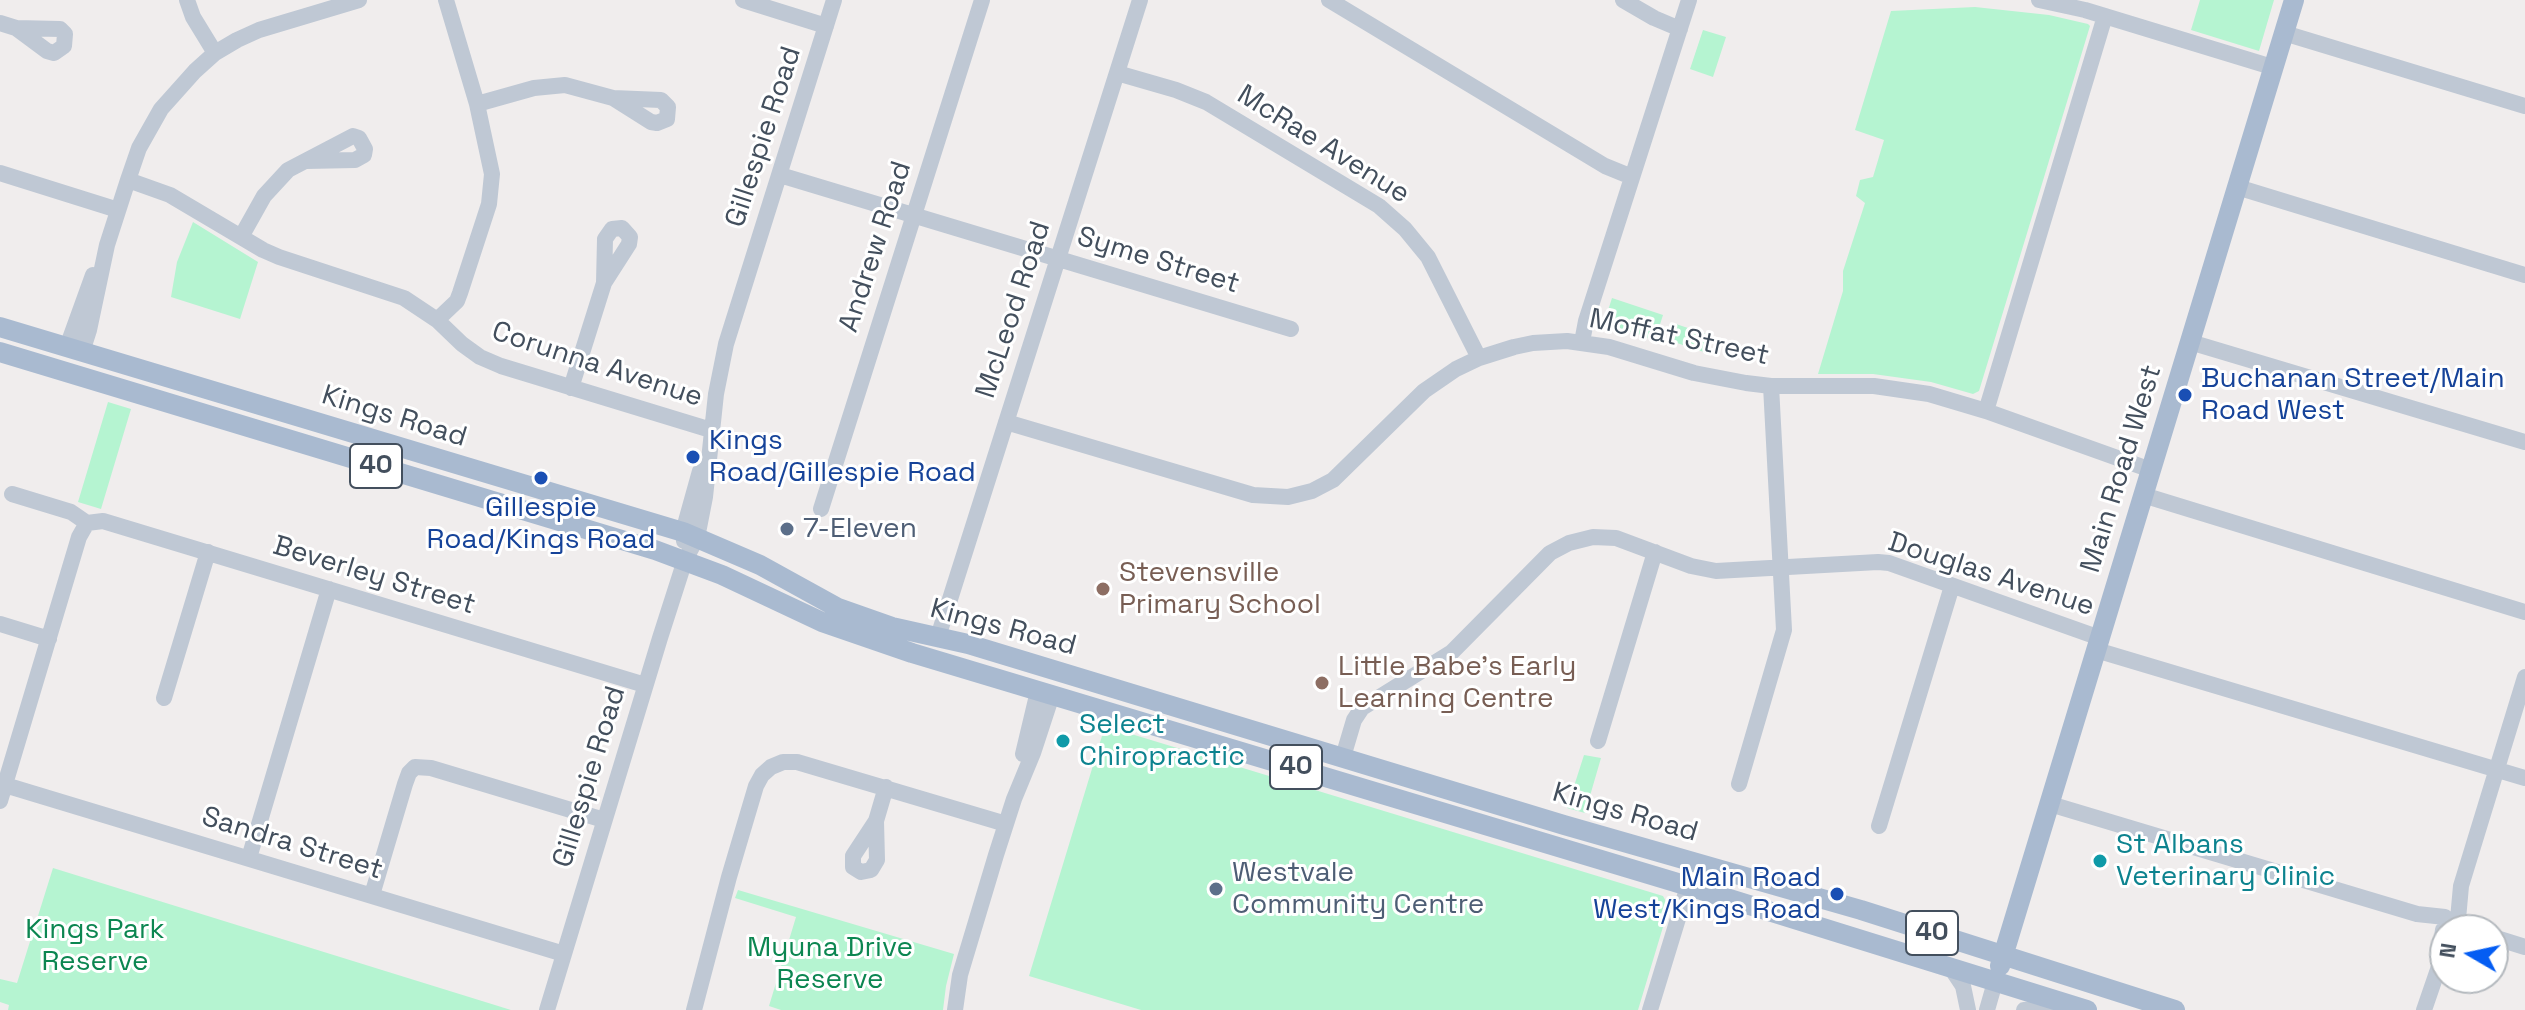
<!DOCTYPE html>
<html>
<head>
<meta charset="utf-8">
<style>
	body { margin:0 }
	#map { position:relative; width:2525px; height:1010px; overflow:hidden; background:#f0eded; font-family:"Space Grotesk",sans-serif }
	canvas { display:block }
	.north { position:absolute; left:2429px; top:914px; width:80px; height:80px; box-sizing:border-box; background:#fff; border:2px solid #b4b9be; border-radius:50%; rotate:279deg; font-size:22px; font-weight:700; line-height:32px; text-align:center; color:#434f5d }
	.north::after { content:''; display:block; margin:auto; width:28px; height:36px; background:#045df3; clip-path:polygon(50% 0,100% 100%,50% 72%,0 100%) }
</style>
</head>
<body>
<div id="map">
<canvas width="2525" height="1010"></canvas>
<div class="north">N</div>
</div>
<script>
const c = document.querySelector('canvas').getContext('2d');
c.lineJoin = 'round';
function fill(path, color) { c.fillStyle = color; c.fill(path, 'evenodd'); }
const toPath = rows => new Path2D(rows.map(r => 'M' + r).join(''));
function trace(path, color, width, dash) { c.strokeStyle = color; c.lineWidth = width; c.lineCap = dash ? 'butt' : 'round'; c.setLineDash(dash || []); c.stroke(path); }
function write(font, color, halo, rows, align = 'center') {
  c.font = font + ' "Space Grotesk",sans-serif'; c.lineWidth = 6; c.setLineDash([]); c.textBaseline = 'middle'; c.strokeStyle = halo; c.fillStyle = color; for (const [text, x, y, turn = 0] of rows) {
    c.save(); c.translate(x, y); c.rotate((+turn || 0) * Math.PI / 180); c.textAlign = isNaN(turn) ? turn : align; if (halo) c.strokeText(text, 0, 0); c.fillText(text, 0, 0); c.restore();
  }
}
fill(toPath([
	[2200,0,2274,0,2259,51,2191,30],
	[1975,7,2049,15,2088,24,2090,26,1979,391,1973,394,1931,382,1873,374,1818,374,1843,291,1843,271,1865,203,1856,196,1860,180,1873,177,1884,140,1855,130,1891,11],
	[1703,30,1726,37,1713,77,1690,69],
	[193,222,258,262,240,319,171,297,177,262],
	[1612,298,1663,315,1655,340,1604,323],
	[1673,323,1709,335,1704,352,1668,340],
	[108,402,131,409,101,509,78,502],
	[1105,726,1663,896,1669,907,1638,1010,1141,1010,1029,976],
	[1584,755,1601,758,1585,813,1567,808],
	[53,868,511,1010,8,1010,9,1005,0,1002,0,979,17,983],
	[738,890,954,954,946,986,943,1010,781,1010,769,1006,796,917,735,898]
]), '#b5f4d1');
trace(toPath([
	[187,0,193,17,215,53],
	[743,0,826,26],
	[1329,0,1605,166,1632,177],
	[1623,0,1654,18,1680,29],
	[2039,0,2085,10,2272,67],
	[0,23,16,28,47,51,54,53,64,46,65,34,60,29,16,28],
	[2284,33,2525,106],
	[1117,73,1176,90,1206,102,1379,206,1405,229,1428,257,1479,358],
	[477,104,534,88,565,85,613,98,661,100,668,107,667,119,657,123,651,122,613,98],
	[0,173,118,210],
	[780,175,1291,329],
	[128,180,170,195,263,250,279,257,404,298,437,320,462,344,480,357,501,366,711,430],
	[2237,187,2525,275],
	[241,237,264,196,288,170,353,136,359,138,365,149,364,155,355,160,306,161],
	[437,320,457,301,460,293,489,204,492,174,477,104,446,0],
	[1582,342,1586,321,1689,0],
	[2190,342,2525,442],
	[67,347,93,275],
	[82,352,89,330,107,245,128,180,139,148,161,109,195,71,215,53,237,40,259,30,359,0],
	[571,388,604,283,605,239,612,229,622,228,630,237,629,244,604,283],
	[1986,411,2105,16],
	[1006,422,1253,495,1288,497,1312,491,1333,480,1424,391,1456,369,1479,358,1514,347,1533,343,1567,341,1609,347,1694,373,1746,383,1771,386,1874,386,1929,394,1986,411,2151,470],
	[12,494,71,512,87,523],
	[2143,495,2525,612],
	[821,509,982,0],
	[87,523,103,521,645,685],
	[684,541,683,532,700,471],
	[0,624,49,639],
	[938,637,1140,0],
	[2096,650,2525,778],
	[164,698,208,552],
	[1598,741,1655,552],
	[1023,754,1038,691],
	[1343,757,1354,720,1362,708,1452,652,1550,553,1569,543,1593,537,1616,538,1691,566,1716,571,1878,562,1889,563,2100,638],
	[1739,784,1784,630,1771,386],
	[5,785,564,954],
	[0,801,79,537,87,523],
	[2050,804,2417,914,2445,917],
	[876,821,877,860,871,870,861,872,853,867,853,856,876,821,886,787],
	[1879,826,1952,586],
	[249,858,329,589],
	[372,895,405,784,409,773,415,767,431,768,604,820],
	[2457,930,2461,886,2525,677],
	[2493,937,2525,947],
	[2439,958,2443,930],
	[1951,968,1963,986,1968,1010],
	[547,1010,660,638,685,560,697,538,705,497,716,394,726,344,834,0],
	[694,1010,729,877,756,786,762,775,771,767,783,762,797,762,1006,824],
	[955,1010,960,975,996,855,1014,799,1033,753,1052,695],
	[1650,1010,1688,886],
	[1987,1010,1995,982],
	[2024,1010,2066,1006],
	[2424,1010,2445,949]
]), '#bfc8d4', 16);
trace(toPath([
	[0,327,683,532,760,565,838,608,892,627,968,644,1564,825,1861,910,2175,1010],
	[0,352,655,550,722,575,822,622,912,653,1688,886,2087,1010],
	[2000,966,2294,0]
]), '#a9bad0', 20);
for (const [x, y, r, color] of [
	[2185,395,8,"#1a4fb4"],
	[693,457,8,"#1a4fb4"],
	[541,478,8,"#1a4fb4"],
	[787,529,8,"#5c6f8a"],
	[1103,589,8,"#8d6e63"],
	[1322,683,8,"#8d6e63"],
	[1063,741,8,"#0f9aa8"],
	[2100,861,8,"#0f9aa8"],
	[1216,889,8,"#5c6f8a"],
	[1837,894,8,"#1a4fb4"]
]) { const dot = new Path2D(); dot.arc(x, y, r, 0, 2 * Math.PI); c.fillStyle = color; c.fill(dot); trace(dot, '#fff', 3); }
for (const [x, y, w] of [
	[376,466,52],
	[1296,767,52],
	[1932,933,52]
]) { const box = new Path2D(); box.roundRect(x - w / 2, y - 22, w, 44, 6); c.fillStyle = '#fff'; c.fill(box); trace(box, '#434f5d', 2); }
write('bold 26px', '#434f5d', null, [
	["40",376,466],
	["40",1296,767],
	["40",1932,933]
]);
write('28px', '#434f5d', '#fff', [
	["Gillespie Road",764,137,-72],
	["McRae Avenue",1323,145,32],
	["Andrew Road",876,247,-72],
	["Syme Street",1158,261,17],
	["McLeod Road",1014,310,-72],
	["Moffat Street",1679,338,12],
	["Corunna Avenue",597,365,18],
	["Kings Road",394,417,17],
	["Main Road West",2122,469,-73],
	["Douglas Avenue",1991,575,18],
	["Beverley Street",374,576,17],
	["Kings Road",1003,628,15],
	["Gillespie Road",590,777,-73],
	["Kings Road",1625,813,16],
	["Sandra Street",292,844,17]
]);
write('28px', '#164399', '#fff', [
	["Buchanan Street/Main",2201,379],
	["Road West",2201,411],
	["Kings",709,441],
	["Road/Gillespie Road",709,473],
	["Gillespie",541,508,"center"],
	["Road/Kings Road",541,540,"center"],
	["Main Road",1821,878,"right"],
	["West/Kings Road",1821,910,"right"]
], 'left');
write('28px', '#4e5e75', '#fff', [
	["7-Eleven",803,529],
	["Westvale",1232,873],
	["Community Centre",1232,905]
], 'left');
write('28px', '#785e54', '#fff', [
	["Stevensville",1119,573],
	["Primary School",1119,605],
	["Little Babe's Early",1338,667],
	["Learning Centre",1338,699]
], 'left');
write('28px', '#0d838f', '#fff', [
	["Select",1079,725],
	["Chiropractic",1079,757],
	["St Albans",2116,845],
	["Veterinary Clinic",2116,877]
], 'left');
write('28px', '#0c8651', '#fff', [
	["Kings Park",95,930],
	["Reserve",95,962],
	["Myuna Drive",830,948],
	["Reserve",830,980]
]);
</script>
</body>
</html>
